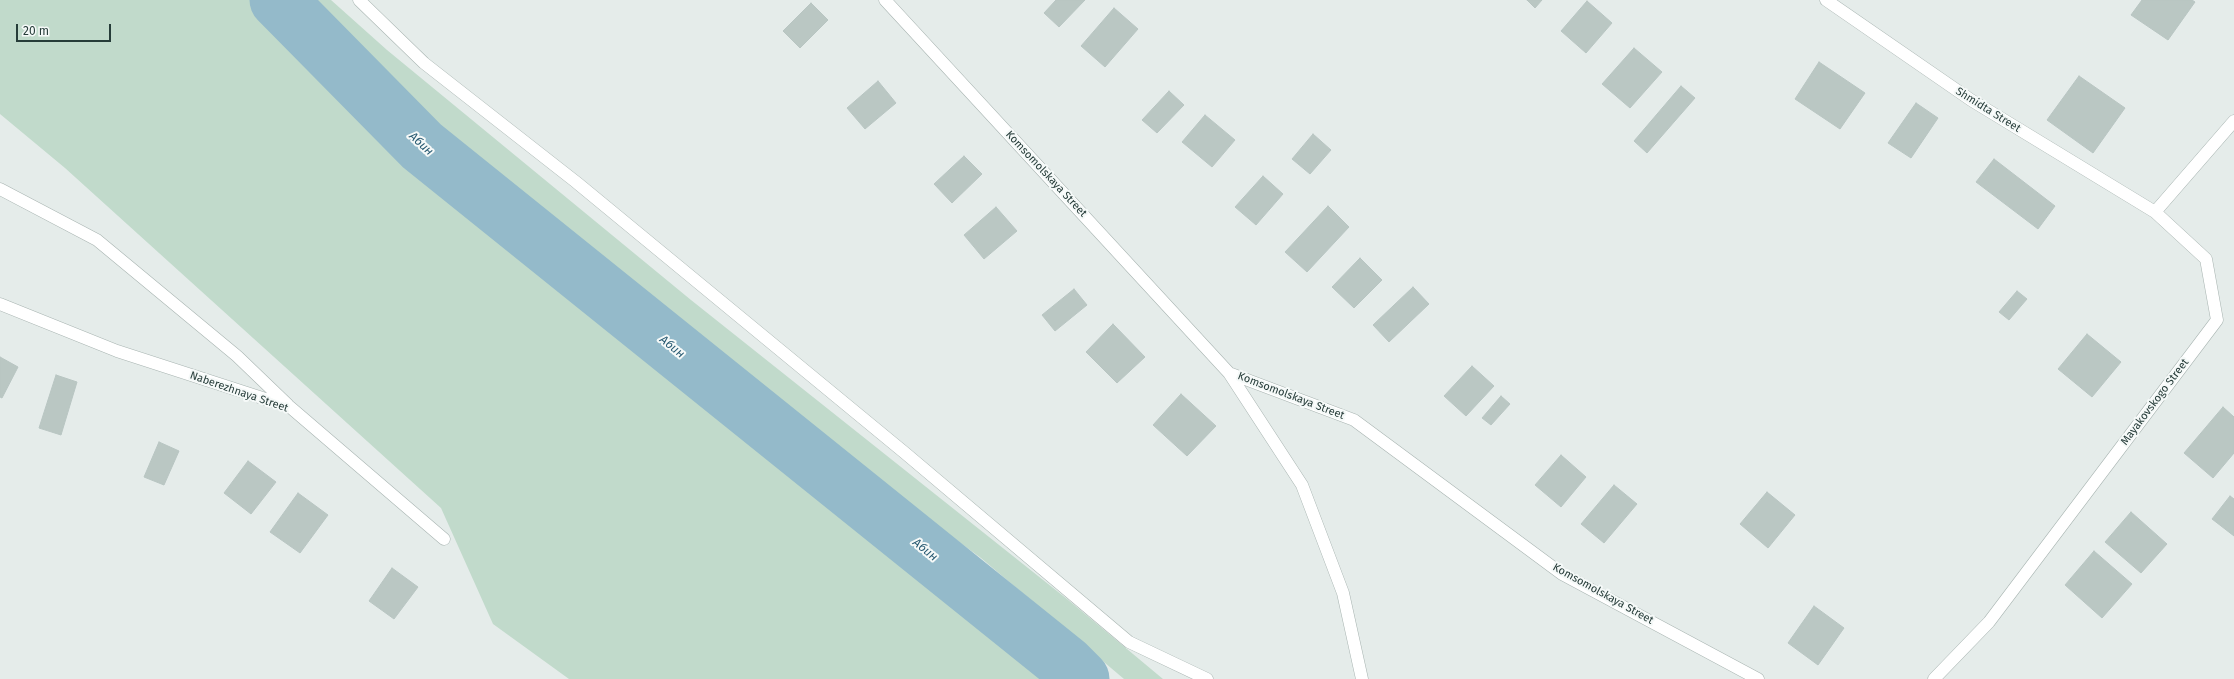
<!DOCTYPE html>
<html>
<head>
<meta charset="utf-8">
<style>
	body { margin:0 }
	#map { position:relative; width:2234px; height:679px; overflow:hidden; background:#e5ecea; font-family:"Fira Sans",sans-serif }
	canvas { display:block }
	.scale { position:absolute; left:16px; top:24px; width:95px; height:18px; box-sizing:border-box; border:2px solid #263c39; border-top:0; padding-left:5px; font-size:12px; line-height:14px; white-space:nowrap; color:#263c39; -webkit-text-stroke:3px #f5f9f8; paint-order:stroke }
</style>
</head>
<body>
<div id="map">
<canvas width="2234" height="679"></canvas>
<div class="scale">20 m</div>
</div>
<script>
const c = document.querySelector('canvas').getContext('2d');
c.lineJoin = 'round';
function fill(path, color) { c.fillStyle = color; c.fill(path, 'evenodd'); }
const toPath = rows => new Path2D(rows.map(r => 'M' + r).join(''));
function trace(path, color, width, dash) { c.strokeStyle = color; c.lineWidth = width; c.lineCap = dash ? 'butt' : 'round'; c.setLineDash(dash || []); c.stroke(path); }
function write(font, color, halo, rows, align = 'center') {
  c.font = font + ' "Fira Sans",sans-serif'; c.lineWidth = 4; c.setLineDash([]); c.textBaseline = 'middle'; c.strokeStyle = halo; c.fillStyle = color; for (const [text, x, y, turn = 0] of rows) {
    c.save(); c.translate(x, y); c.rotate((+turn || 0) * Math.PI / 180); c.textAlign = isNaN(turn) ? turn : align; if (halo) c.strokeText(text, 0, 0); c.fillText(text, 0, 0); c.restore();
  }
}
fill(toPath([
	[0,0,255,0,509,230,1047,679,569,679,493,624,441,508,65,168,0,114],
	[305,0,331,0,387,50,691,300,1067,599,1163,679,1124,679,981,558,799,425,445,135]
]), '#c1dacb');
trace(toPath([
	[278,0,422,146,1066,664,1081,679]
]), '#94baca', 57);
const building = toPath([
	[1056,0,1085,0,1059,27,1044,13,1056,0],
	[1527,0,1542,0,1535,8,1527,0],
	[2142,0,2192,0,2195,2,2168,40,2131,15,2142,0],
	[1587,1,1612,23,1586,53,1561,31,1587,1],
	[811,3,828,20,800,48,783,31,811,3],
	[1114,8,1138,29,1105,67,1081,46,1114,8],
	[1634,48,1662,72,1630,108,1602,84,1634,48],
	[1819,62,1865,93,1840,129,1795,99,1819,62],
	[2079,76,2125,108,2093,153,2047,120,2079,76],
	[878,81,896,103,865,129,847,108,878,81],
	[1681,86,1695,98,1647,153,1634,141,1681,86],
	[1169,91,1184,105,1157,133,1142,120,1169,91],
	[1916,103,1938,118,1911,158,1888,143,1916,103],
	[1205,115,1235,140,1212,167,1182,142,1205,115],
	[1313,134,1331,150,1310,174,1292,159,1313,134],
	[964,156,982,174,952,203,934,184,964,156],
	[1994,159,2055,206,2038,229,1976,182,1994,159],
	[1263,176,1283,194,1256,225,1235,207,1263,176],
	[1328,206,1349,227,1307,272,1285,252,1328,206],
	[996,207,1017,231,984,259,964,235,996,207],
	[1360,258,1382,280,1354,308,1332,287,1360,258],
	[1413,287,1429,304,1389,342,1373,325,1413,287],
	[1074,289,1087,305,1055,331,1042,315,1074,289],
	[2017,291,2027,299,2009,320,1999,312,2017,291],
	[1113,324,1145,357,1117,383,1086,352,1113,324],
	[2087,334,2121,362,2092,397,2058,369,2087,334],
	[0,357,18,367,2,398,0,397,0,357],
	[1472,366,1494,386,1466,416,1444,396,1472,366],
	[56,375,77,382,61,435,39,428,56,375],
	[1181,394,1216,426,1187,456,1153,425,1181,394],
	[1501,396,1510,404,1491,425,1482,418,1501,396],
	[2223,407,2234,417,2234,453,2213,478,2184,453,2223,407],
	[159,442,179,451,164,485,144,477,159,442],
	[1561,455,1586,477,1561,507,1535,485,1561,455],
	[248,461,276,482,251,514,224,493,248,461],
	[1614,485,1637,504,1604,543,1581,524,1614,485],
	[1767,492,1795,515,1768,548,1740,524,1767,492],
	[298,493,328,515,300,553,270,532,298,493],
	[2230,496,2234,499,2234,536,2212,519,2230,496],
	[2131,512,2167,544,2141,573,2105,542,2131,512],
	[2094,551,2132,584,2102,618,2065,585,2094,551],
	[392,568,418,587,394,619,369,601,392,568],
	[1814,606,1844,628,1818,665,1788,643,1814,606]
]);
fill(building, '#bac7c3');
trace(building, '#b8c5c2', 1);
const minor = toPath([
	[359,0,424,63,576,182,905,453,1129,642,1207,679],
	[885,0,1229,373,1354,420,1562,574,1758,679],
	[1826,0,1971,100,2155,212,2206,259,2217,320,1989,622,1934,679],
	[0,189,97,240,237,356,288,405],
	[2155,212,2234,121],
	[0,304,117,351,290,407,444,539],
	[1229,373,1302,485,1343,593,1362,679]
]);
trace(minor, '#a8b4b1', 13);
trace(minor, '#fff', 12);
write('11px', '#263c39', '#f5f9f8', [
	["Shmidta Street",1988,110,32],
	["Komsomolskaya Street",1046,174,47],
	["Naberezhnaya Street",239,392,19],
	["Komsomolskaya Street",1291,396,21],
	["Mayakovskogo Street",2155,402,-53],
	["Komsomolskaya Street",1603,594,29]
]);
write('italic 12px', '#275971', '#f5f9f8', [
	["Абин",421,144,43],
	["Абин",672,347,39],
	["Абин",925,550,39]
]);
</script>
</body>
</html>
